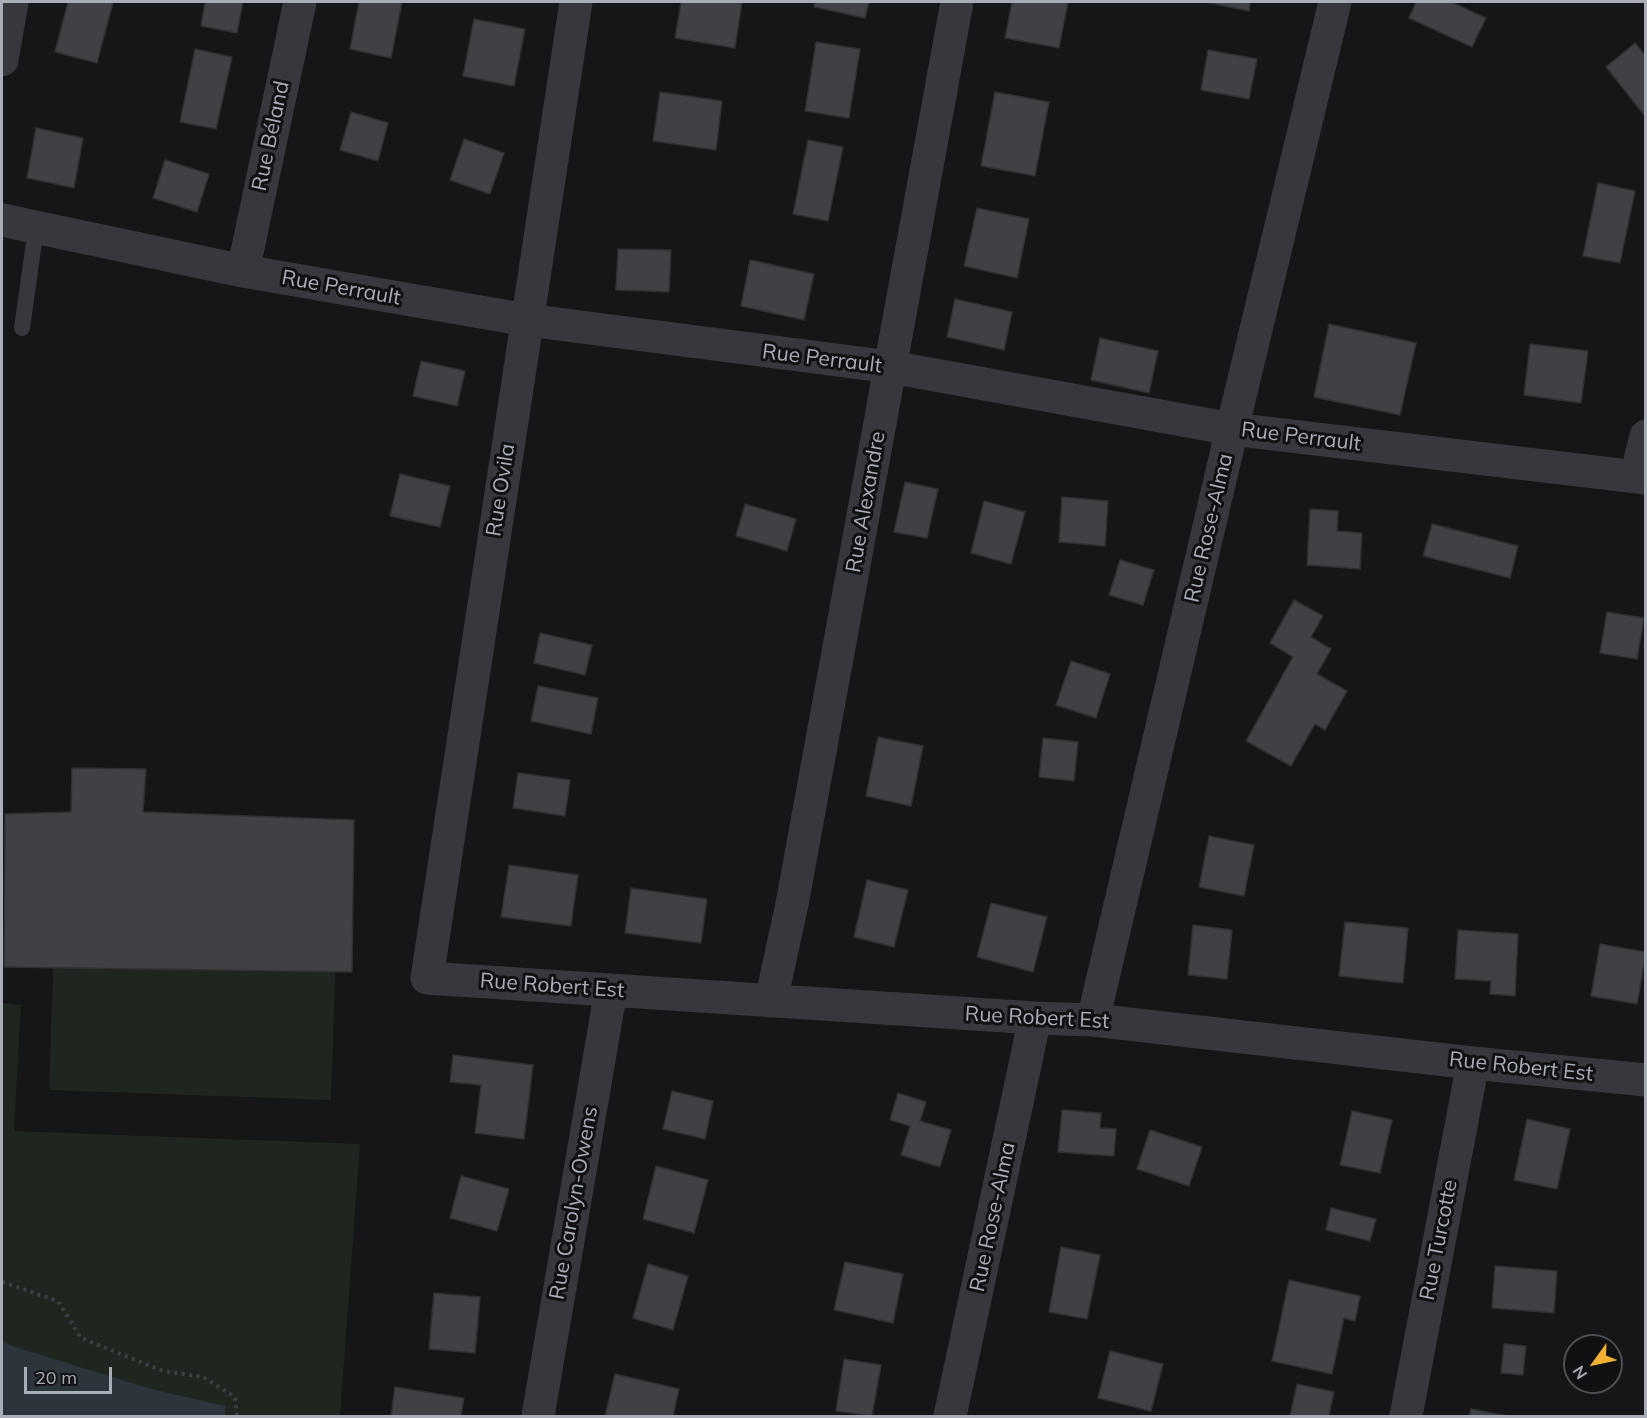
<!DOCTYPE html>
<html>
<head>
<meta charset="utf-8">
<style>
	body { margin:0 }
	#map { position:relative; width:1647px; height:1418px; overflow:hidden; background:#161618; font-family:Mulish,sans-serif }
	canvas { display:block }
	.frame { position:absolute; inset:0; border:3px solid #a8adb8; pointer-events:none }
	.north { position:absolute; left:1563px; top:1334px; width:60px; height:60px; box-sizing:border-box; background:#111113; border:2px solid #4d4f55; border-radius:50%; rotate:237deg; font-size:16px; font-weight:700; line-height:24px; text-align:center; color:#a8adb8 }
	.north::after { content:''; display:block; margin:auto; width:21px; height:27px; background:#f2b134; clip-path:polygon(50% 0,100% 100%,50% 72%,0 100%) }
	.scale { position:absolute; left:24px; top:1367px; width:88px; height:27px; box-sizing:border-box; border:3px solid #a8adb8; border-top:0; padding-left:8px; font-size:18px; line-height:21px; white-space:nowrap; color:#a8adb8; -webkit-text-stroke:4px #111113; paint-order:stroke }
</style>
</head>
<body>
<div id="map">
<canvas width="1647" height="1418"></canvas>
<div class="frame"></div>
<div class="north">N</div>
<div class="scale">20 m</div>
</div>
<script>
const c = document.querySelector('canvas').getContext('2d');
c.lineJoin = 'round';
function fill(path, color) { c.fillStyle = color; c.fill(path, 'evenodd'); }
const toPath = rows => new Path2D(rows.map(r => 'M' + r).join(''));
function trace(path, color, width, dash) { c.strokeStyle = color; c.lineWidth = width; c.lineCap = dash ? 'butt' : 'round'; c.setLineDash(dash || []); c.stroke(path); }
function write(font, color, halo, rows, align = 'center') {
  c.font = font + ' Mulish,sans-serif'; c.lineWidth = 6; c.setLineDash([]); c.textBaseline = 'middle'; c.strokeStyle = halo; c.fillStyle = color; for (const [text, x, y, turn = 0] of rows) {
    c.save(); c.translate(x, y); c.rotate((+turn || 0) * Math.PI / 180); c.textAlign = isNaN(turn) ? turn : align; if (halo) c.strokeText(text, 0, 0); c.fillText(text, 0, 0); c.restore();
  }
}
fill(toPath([
	[54,942,336,952,331,1100,49,1090],
	[2,1003,21,1005,14,1131,360,1144,340,1416,2,1416]
]), '#1e261f');
fill(toPath([
	[2,1341,12,1346,151,1389,226,1406,225,1416,2,1416]
]), '#2c353c');
const building = toPath([
	[68,2,113,2,97,63,55,52,68,2],
	[205,2,243,2,237,33,201,26,205,2],
	[359,2,402,2,391,58,350,49,359,2],
	[681,2,742,2,735,48,675,38,681,2],
	[815,2,869,2,865,18,814,7,815,2],
	[1012,2,1068,2,1059,48,1005,38,1012,2],
	[1205,2,1250,2,1249,11,1205,2],
	[1416,2,1451,2,1486,18,1472,47,1409,18,1416,2],
	[474,19,525,29,514,86,463,76,474,19],
	[816,42,860,49,849,118,805,111,816,42],
	[1635,43,1646,56,1645,116,1606,67,1635,43],
	[195,49,232,57,216,129,180,122,195,49],
	[1208,50,1257,59,1249,99,1201,90,1208,50],
	[660,92,722,101,716,150,653,141,660,92],
	[995,92,1049,102,1035,176,981,166,995,92],
	[351,112,388,123,378,161,340,150,351,112],
	[36,128,83,138,74,188,27,178,36,128],
	[464,139,504,153,490,194,450,180,464,139],
	[808,140,843,147,828,221,793,214,808,140],
	[165,160,209,174,197,212,153,198,165,160],
	[1598,183,1635,191,1620,263,1583,256,1598,183],
	[977,208,1029,219,1017,278,964,266,977,208],
	[618,249,671,250,669,292,616,290,618,249],
	[750,260,814,274,804,320,741,306,750,260],
	[955,299,1012,312,1004,350,947,337,955,299],
	[1329,324,1416,343,1400,415,1314,397,1329,324],
	[1100,338,1158,351,1149,393,1091,380,1100,338],
	[1530,344,1588,351,1581,403,1524,395,1530,344],
	[421,361,465,371,457,406,413,396,421,361],
	[400,474,450,486,440,527,390,516,400,474],
	[905,482,938,489,927,538,894,532,905,482],
	[1062,497,1108,501,1105,546,1059,542,1062,497],
	[984,501,1025,512,1011,564,971,553,984,501],
	[745,504,796,519,787,551,736,536,745,504],
	[1310,509,1338,511,1337,531,1362,533,1360,569,1307,565,1310,509],
	[1432,524,1518,546,1510,578,1423,556,1432,524],
	[1120,560,1154,570,1143,605,1109,595,1120,560],
	[1294,600,1323,616,1311,637,1331,649,1317,674,1347,691,1325,730,1315,724,1291,766,1246,741,1293,657,1270,643,1294,600],
	[1607,612,1644,618,1637,659,1600,653,1607,612],
	[540,633,592,645,585,675,534,663,540,633],
	[1071,661,1110,674,1096,718,1056,705,1071,661],
	[538,686,598,698,591,734,531,721,538,686],
	[878,737,923,746,911,806,866,796,878,737],
	[1043,738,1078,742,1074,781,1039,777,1043,738],
	[72,768,146,769,143,812,354,820,352,972,4,967,5,814,71,812,72,768],
	[518,773,570,780,565,816,513,808,518,773],
	[1209,836,1254,845,1244,896,1199,887,1209,836],
	[509,865,578,875,571,926,501,917,509,865],
	[867,880,908,890,894,947,854,937,867,880],
	[631,888,707,899,701,943,625,933,631,888],
	[991,903,1047,917,1033,972,977,957,991,903],
	[1345,922,1408,928,1403,983,1339,976,1345,922],
	[1193,925,1232,930,1227,979,1188,975,1193,925],
	[1458,930,1518,934,1515,996,1490,994,1491,981,1455,979,1458,930],
	[1600,944,1646,952,1637,1004,1591,996,1600,944],
	[453,1055,533,1065,524,1139,475,1133,481,1085,450,1082,453,1055],
	[672,1091,713,1101,705,1139,663,1129,672,1091],
	[898,1093,926,1102,920,1121,951,1130,940,1167,901,1155,910,1126,890,1120,898,1093],
	[1062,1110,1101,1113,1100,1128,1116,1129,1114,1156,1058,1152,1062,1110],
	[1352,1111,1392,1120,1380,1173,1340,1165,1352,1111],
	[1527,1119,1570,1129,1557,1189,1514,1180,1527,1119],
	[1150,1130,1202,1147,1189,1186,1137,1169,1150,1130],
	[656,1166,708,1180,694,1233,643,1219,656,1166],
	[461,1176,509,1189,497,1231,450,1218,461,1176],
	[1331,1208,1376,1219,1370,1241,1326,1230,1331,1208],
	[1061,1247,1100,1255,1087,1319,1049,1312,1061,1247],
	[845,1262,903,1274,893,1323,834,1310,845,1262],
	[648,1264,688,1276,673,1330,633,1318,648,1264],
	[1495,1266,1557,1271,1554,1313,1492,1308,1495,1266],
	[1289,1280,1360,1296,1355,1321,1344,1318,1332,1374,1272,1361,1289,1280],
	[434,1293,480,1297,475,1353,429,1349,434,1293],
	[1504,1344,1526,1346,1523,1375,1501,1373,1504,1344],
	[1110,1351,1163,1364,1151,1411,1098,1398,1110,1351],
	[844,1359,881,1365,872,1416,836,1411,844,1359],
	[615,1374,679,1389,673,1416,605,1416,615,1374],
	[1297,1384,1334,1392,1329,1416,1290,1416,1297,1384],
	[395,1387,464,1398,461,1416,391,1416,395,1387],
	[1471,1409,1508,1416,1469,1416,1471,1409]
]);
fill(building, '#404145');
trace(building, '#303034', 1.5);
trace(toPath([
	[2,1282,58,1301,81,1338,163,1371,203,1377,235,1397,237,1416]
]), '#3d3f44', 4, [3, 4.5]);
trace(toPath([
	[22,328,36,228]
]), '#37383d', 16);
trace(toPath([
	[576,2,427,978,1035,1018,1093,1020,1473,1063,1646,1080],
	[2,60,12,2],
	[2,220,243,271,527,320,891,367,1232,429,1646,478],
	[243,271,300,2],
	[1636,477,1646,436],
	[771,1001,792,904,957,2],
	[1093,1020,1232,429,1335,2],
	[538,1416,611,990],
	[950,1416,1035,1018],
	[1406,1416,1473,1063]
]), '#37383d', 33);
write('21px', '#a8adb8', '#111113', [
	["Rue Béland",271,136,-78],
	["Rue Perrault",341,288,10],
	["Rue Perrault",822,359,7],
	["Rue Perrault",1301,437,7],
	["Rue Ovila",501,490,-81],
	["Rue Alexandre",866,502,-80],
	["Rue Rose-Alma",1209,528,-77],
	["Rue Robert Est",552,986,4],
	["Rue Robert Est",1037,1018,3],
	["Rue Robert Est",1521,1067,6],
	["Rue Carolyn-Owens",574,1203,-80],
	["Rue Rose-Alma",993,1217,-78],
	["Rue Turcotte",1439,1240,-79]
]);
</script>
</body>
</html>
